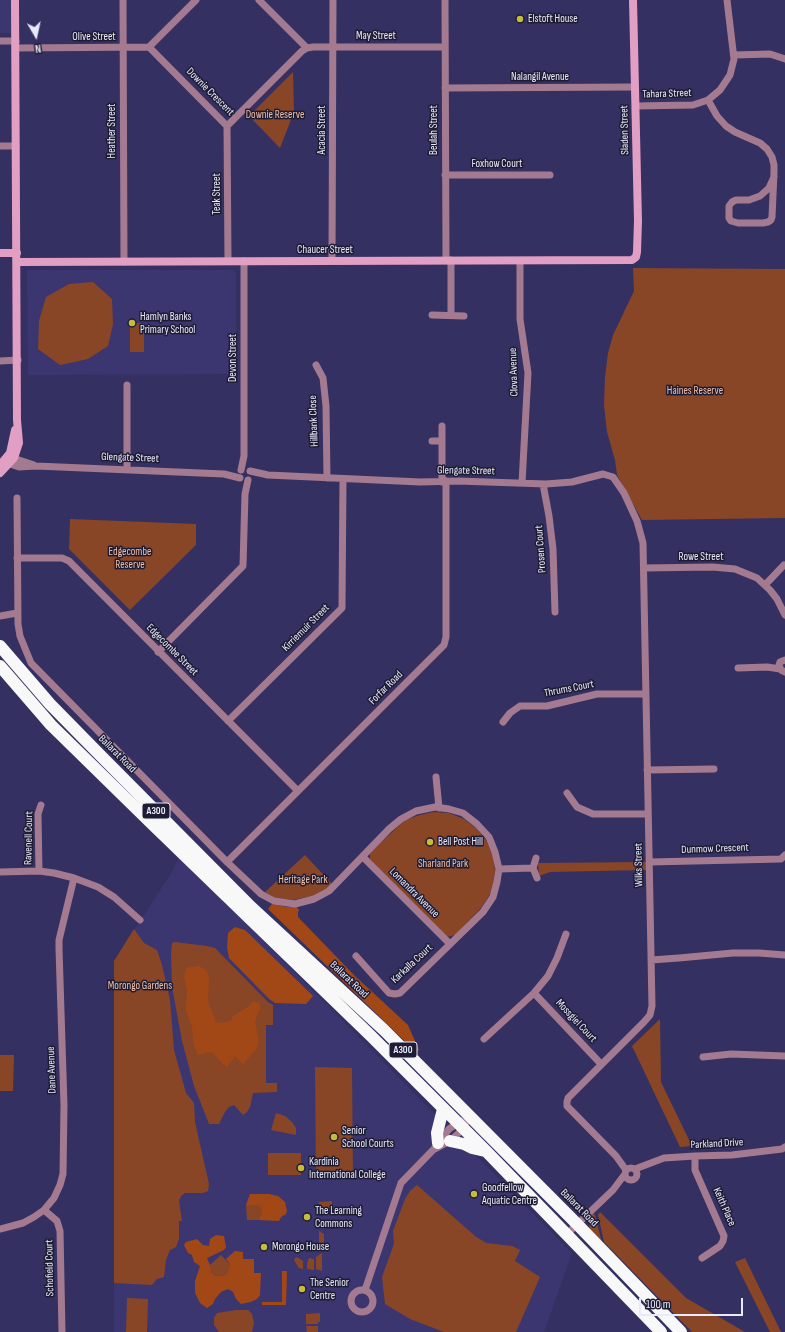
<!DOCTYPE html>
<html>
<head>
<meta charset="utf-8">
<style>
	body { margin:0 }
	#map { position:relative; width:785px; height:1332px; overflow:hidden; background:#343062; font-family:"Sofia Sans Condensed",sans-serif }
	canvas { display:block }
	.north { position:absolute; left:16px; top:16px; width:40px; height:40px; -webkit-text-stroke:3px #1d1c33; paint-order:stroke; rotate:171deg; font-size:11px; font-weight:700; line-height:16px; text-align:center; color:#e9e9fc }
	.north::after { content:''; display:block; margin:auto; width:14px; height:18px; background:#e9e9fc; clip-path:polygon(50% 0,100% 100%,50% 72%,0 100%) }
	.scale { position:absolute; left:639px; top:1298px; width:104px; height:18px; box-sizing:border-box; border:2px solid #e9e9fc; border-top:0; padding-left:5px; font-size:12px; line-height:14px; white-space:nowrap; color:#e9e9fc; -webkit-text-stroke:3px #1d1c33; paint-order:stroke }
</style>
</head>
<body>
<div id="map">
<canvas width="785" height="1332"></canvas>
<div class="north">N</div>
<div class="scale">100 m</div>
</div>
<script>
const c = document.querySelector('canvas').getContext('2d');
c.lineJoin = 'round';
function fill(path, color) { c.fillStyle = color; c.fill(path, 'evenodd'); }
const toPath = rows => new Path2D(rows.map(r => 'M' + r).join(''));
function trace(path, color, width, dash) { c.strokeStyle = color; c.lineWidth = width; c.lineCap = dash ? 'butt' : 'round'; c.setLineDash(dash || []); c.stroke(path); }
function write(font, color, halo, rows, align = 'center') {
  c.font = font + ' "Sofia Sans Condensed",sans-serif'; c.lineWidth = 3; c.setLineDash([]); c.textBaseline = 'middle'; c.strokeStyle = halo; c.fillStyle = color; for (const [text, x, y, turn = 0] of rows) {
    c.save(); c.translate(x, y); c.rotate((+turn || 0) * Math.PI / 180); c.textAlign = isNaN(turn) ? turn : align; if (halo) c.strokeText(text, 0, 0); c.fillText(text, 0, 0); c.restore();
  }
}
fill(toPath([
	[0,0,15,0,16,33,0,33],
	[27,270,233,270,236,272,236,374,28,375],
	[180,856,572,1253,544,1332,114,1332,114,961,170,875]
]), '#3b366f');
fill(toPath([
	[293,72,294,112,280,148,249,116],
	[633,268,785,269,785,518,642,520,617,475,615,460,607,432,604,405,605,377,608,353,613,335,634,291],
	[93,282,112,299,113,324,108,346,88,359,60,365,38,349,39,321,46,297,69,284],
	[130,323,144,323,144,352,130,352],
	[70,519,196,524,196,545,130,610,69,549],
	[433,812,449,813,464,819,476,828,486,840,493,854,495,869,494,884,489,896,481,908,455,935,447,937,370,859,370,854,374,849,405,820,420,815],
	[305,855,332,884,327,889,313,896,293,900,275,898,265,892],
	[646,862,646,870,550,872,539,876,538,863],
	[134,929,144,943,157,950,162,965,170,1000,174,1050,186,1093,194,1103,195,1122,209,1184,208,1191,203,1193,185,1193,181,1196,179,1201,182,1221,179,1221,179,1239,176,1247,170,1250,166,1260,164,1277,157,1279,152,1285,114,1283,114,961],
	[175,942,207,946,215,948,268,1002,273,1005,273,1025,266,1025,266,1083,277,1083,277,1092,253,1093,250,1107,247,1112,243,1115,234,1105,229,1107,225,1112,219,1124,209,1124,194,1086,182,1041,172,987,171,953,172,943],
	[660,1019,661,1082,692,1146,680,1147,632,1046],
	[0,1055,14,1055,13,1091,0,1091],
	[315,1067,352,1068,353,1179,316,1179],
	[276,1113,285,1116,292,1122,296,1128,296,1135,271,1130],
	[268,1153,301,1153,301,1175,268,1175],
	[417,1185,475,1236,486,1243,512,1246,520,1250,515,1261,540,1277,516,1332,444,1332,410,1319,385,1304,382,1277,394,1244,393,1231,405,1199,410,1191],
	[332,1201,332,1212,325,1210,319,1204,319,1202],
	[246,1205,258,1205,262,1209,262,1213,258,1220,247,1220],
	[600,1212,686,1298,745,1332,692,1332,604,1242,598,1215],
	[593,1213,595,1215,602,1243,590,1230,589,1221],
	[319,1231,324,1234,324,1249,319,1252],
	[322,1253,322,1271,316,1269,316,1257],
	[221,1255,230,1264,226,1275,216,1276,212,1273,210,1265],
	[297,1257,303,1261,303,1269,299,1268,295,1262,294,1259],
	[309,1258,314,1259,314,1270,307,1269,307,1263],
	[745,1258,781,1332,770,1332,735,1262],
	[127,1298,148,1299,147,1332,126,1332],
	[236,1310,248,1310,252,1314,254,1323,252,1332,219,1332,214,1325,214,1318,217,1313],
	[320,1313,320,1322,318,1322,318,1324,306,1324,306,1314],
	[306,1326,318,1326,318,1332,307,1332]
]), '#884627');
fill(toPath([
	[272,904,287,907,297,907,299,910,298,912,298,917,355,976,408,1025,419,1050,416,1052,268,909],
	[235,927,245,930,313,996,306,1004,275,1003,269,999,229,958,227,947,228,933],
	[199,966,206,970,209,976,208,1002,216,1022,222,1023,231,1021,233,1016,248,1007,253,1001,259,1003,261,1008,257,1014,255,1023,259,1040,257,1048,243,1064,235,1056,227,1067,223,1064,213,1053,208,1052,198,1055,194,1046,192,1027,186,1009,187,991,184,977,186,968],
	[250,1194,269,1194,278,1196,285,1202,287,1211,286,1214,281,1217,279,1221,258,1220,262,1213,262,1209,258,1205,246,1205],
	[216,1235,224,1236,226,1247,224,1250,207,1258,210,1265,212,1273,216,1276,226,1275,230,1264,226,1259,235,1251,243,1252,243,1259,254,1259,254,1273,261,1273,260,1295,257,1299,251,1302,241,1304,236,1299,233,1292,228,1289,221,1292,215,1299,213,1304,207,1308,200,1303,195,1293,195,1281,200,1266,194,1262,192,1255,188,1253,184,1245,186,1242,197,1239,203,1245,209,1246,210,1239],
	[282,1271,287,1271,286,1305,262,1305,262,1302,282,1302]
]), '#a24817');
trace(toPath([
	[123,0,124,262],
	[259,0,307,48],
	[445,0,446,260],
	[0,41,16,41],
	[149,47,227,126],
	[16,48,149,47,196,0],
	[734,55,770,54,785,59],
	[445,88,635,87],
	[708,100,717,116,726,126,735,132,760,143,767,149,772,157,774,165,774,173,772,217,771,220,768,222,763,223,738,223,731,221,729,218,729,206,732,202,736,200,749,200,760,196,769,188,774,177],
	[636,106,693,105,708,100,720,90,730,75,734,59,727,0],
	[227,126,302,51,307,48,313,47,445,47],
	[227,126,228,261],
	[0,146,16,146],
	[445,175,550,175],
	[451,260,451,315],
	[332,261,333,0],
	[520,261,520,319,528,373,522,483],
	[432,315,464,316],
	[0,361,18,360],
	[316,365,323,378,326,406,327,478],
	[127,385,127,469],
	[442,426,442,482],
	[432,441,442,441],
	[10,457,34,465],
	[5,460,10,464,19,467,36,466,224,474,240,478],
	[241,470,244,456,244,261],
	[250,471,268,475,420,482,458,481,546,484,572,482,603,474,613,477,624,493,637,521,643,543,652,1006,650,1015,644,1022,568,1098,567,1102,567,1106,616,1156,626,1170],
	[543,484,549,516,553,549,555,612],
	[17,498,18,624,20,636,31,663,227,862,261,894,274,901,295,904,314,899,329,891,389,829,401,819,416,811,435,807,449,809,463,813,477,824,489,837,495,852,499,869,497,882,493,897,483,912,400,993,395,994,389,993,356,956],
	[17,558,62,558,69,561,298,791],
	[644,568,712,567,735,569,757,578,770,590,777,599,785,615],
	[765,585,784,565],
	[0,616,17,613],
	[158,652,243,566,245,494,248,480],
	[785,660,780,662,779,665,781,670,785,672],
	[738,668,767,667,780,669],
	[228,721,342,608,343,479],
	[503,722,510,713,520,706,547,706,597,694,646,694],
	[647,770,714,769],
	[436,777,439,808],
	[567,793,577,807,593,814,648,814],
	[363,857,450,944],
	[536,858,533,868,537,878],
	[227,862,444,645,446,637,446,481],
	[650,862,781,859,785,855],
	[499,869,533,868],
	[39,871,38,814,41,805],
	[0,872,39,871,54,873,74,878,98,887,114,897,140,920],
	[651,960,679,958,733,953,759,953,785,955],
	[534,993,601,1064],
	[484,1039,534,993,548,976,557,958,566,934],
	[703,1057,731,1054,785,1056],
	[435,1149,450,1141,463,1129,469,1116],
	[695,1156,695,1170,724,1236,723,1241,720,1246,702,1258],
	'625 1174a6 6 0 1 1 12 0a6 6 0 1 1-12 0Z',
	[635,1169,664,1158,695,1156,732,1155,782,1149,785,1147],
	[44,1210,57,1221,60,1231,62,1332],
	[0,1229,23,1223,34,1217,44,1210,54,1198,60,1185,63,1174,64,1105,59,949,59,940,74,878],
	[567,1234,613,1190,625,1174],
	'351 1301a11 11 0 1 1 22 0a11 11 0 1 1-22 0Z',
	[365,1290,401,1183,433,1150,449,1129,461,1121]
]), '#a47a91', 7);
trace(toPath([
	[0,253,17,253],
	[17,262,632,260,636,257,637,252,638,221,633,0],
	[0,465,10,453,15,430],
	[0,473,14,458,19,443,17,420,15,0]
]), '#e09fc3', 8);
trace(toPath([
	[0,646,50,704,102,757,251,907,384,1030,577,1224,681,1332],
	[0,666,51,725,150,822,371,1036,486,1151,661,1332],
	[450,1141,464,1144,472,1148,485,1151],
	[438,1143,437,1133,443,1109]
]), '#f8f8f8', 12);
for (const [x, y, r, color] of [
	[520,19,4,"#c6bc3c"],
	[132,323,4,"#c6bc3c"],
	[430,842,4,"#c6bc3c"],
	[334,1137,4,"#c6bc3c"],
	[301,1168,4,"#c6bc3c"],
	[474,1194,4,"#c6bc3c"],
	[307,1217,4,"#c6bc3c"],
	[264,1247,4,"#c6bc3c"],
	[302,1289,4,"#c6bc3c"]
]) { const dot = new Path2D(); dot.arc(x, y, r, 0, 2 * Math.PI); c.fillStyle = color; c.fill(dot); trace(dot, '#1d1c33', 1.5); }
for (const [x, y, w] of [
	[156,811,28],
	[403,1050,28]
]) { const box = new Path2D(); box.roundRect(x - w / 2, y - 8, w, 16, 3); c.fillStyle = '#1d1c33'; c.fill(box); trace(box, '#e9e9fc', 1); }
write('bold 10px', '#e9e9fc', null, [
	["A300",156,811],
	["A300",403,1050]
]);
write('11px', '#e9e9fc', '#1d1c33', [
	["Elstoft House",528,19],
	["Hamlyn Banks",140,317],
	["Primary School",140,330],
	["Bell Post Hill",438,842],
	["Senior",342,1131],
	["School Courts",342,1144],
	["Kardinia",309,1162],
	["International College",309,1175],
	["Goodfellow",482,1188],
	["Aquatic Centre",482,1201],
	["The Learning",315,1211],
	["Commons",315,1224],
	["Morongo House",272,1247],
	["The Senior",310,1283],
	["Centre",310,1296]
], 'left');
write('11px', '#e9e9fc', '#1d1c33', [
	["May Street",376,36],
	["Olive Street",94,37],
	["Nalangil Avenue",540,77],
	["Downie Crescent",210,92,45],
	["Tahara Street",667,94,-2],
	["Acacia Street",322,130,-90],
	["Beulah Street",434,130,-90],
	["Sladen Street",625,130,-91],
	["Heather Street",112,131,-90],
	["Foxhow Court",497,164],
	["Teak Street",217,194,-90],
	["Chaucer Street",325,250],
	["Devon Street",233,358,-90],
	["Clova Avenue",514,372,-92],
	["Hillbank Close",314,421,-92],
	["Glengate Street",130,458,2],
	["Glengate Street",466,471,1],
	["Prosen Court",541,549,-94],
	["Rowe Street",701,557],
	["Kirriemuir Street",306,628,-45],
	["Edgecombe Street",172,650,45],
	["Forfar Road",386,688,-45],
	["Thrums Court",569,689,-11],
	["Ballarat Road",117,754,45],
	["Ravenell Court",29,838,-89],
	["Dunmow Crescent",715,849,-2],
	["Wilks Street",639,865,-91],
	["Lomandra Avenue",414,893,45],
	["Karkalla Court",412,964,-43],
	["Ballarat Road",349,980,43],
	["Mossgiel Court",576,1021,47],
	["Dane Avenue",52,1070,-92],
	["Parkland Drive",717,1144,-3],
	["Keith Place",724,1207,66],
	["Ballarat Road",579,1208,45],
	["Schofield Court",50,1268,-91]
]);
write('11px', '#f0bea8', '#1d1c33', [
	["Downie Reserve",275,115],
	["Haines Reserve",695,391],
	["Edgecombe",130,552],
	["Reserve",130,565],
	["Sharland Park",443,864],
	["Heritage Park",303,880],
	["Morongo Gardens",140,986]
]);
</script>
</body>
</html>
